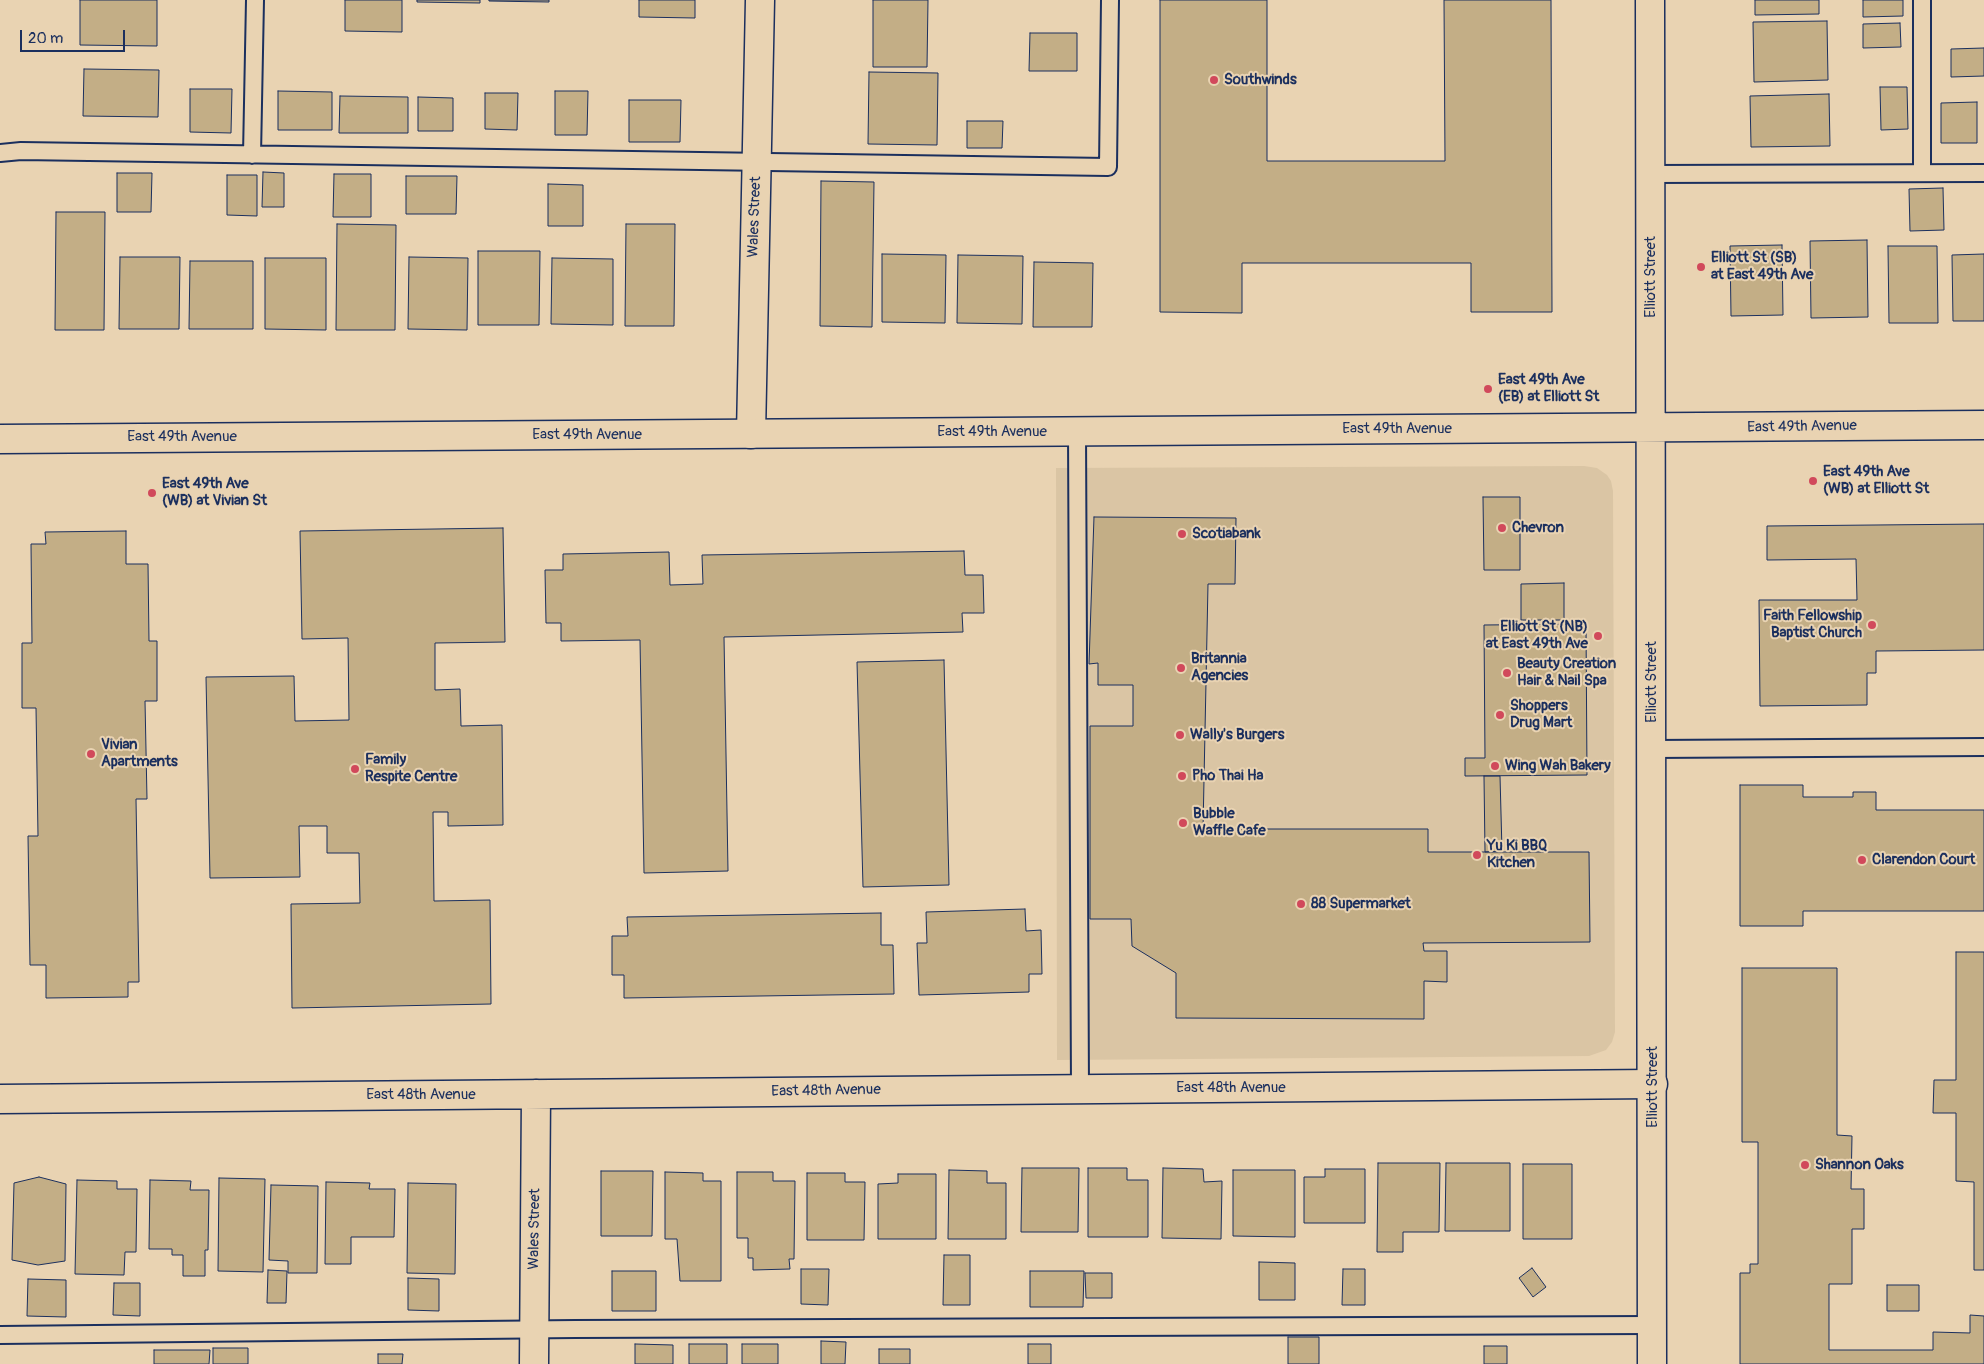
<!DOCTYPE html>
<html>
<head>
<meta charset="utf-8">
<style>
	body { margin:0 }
	#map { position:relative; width:1984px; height:1364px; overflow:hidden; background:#e9d3b2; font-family:Pangolin,sans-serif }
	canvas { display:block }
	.scale { position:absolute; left:20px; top:30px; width:105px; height:22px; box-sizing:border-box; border:2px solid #1b2f5e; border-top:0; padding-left:6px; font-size:15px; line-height:18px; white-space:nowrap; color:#1b2f5e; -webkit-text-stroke:4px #e9d3b2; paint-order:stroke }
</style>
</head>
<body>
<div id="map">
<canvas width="1984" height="1364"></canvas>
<div class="scale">20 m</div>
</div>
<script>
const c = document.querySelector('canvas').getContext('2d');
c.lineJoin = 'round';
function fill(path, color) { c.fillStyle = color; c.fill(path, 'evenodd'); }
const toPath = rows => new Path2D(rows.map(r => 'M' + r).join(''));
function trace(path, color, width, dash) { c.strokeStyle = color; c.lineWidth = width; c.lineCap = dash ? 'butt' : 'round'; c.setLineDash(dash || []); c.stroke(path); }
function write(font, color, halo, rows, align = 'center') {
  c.font = font + ' Pangolin,sans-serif'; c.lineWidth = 4; c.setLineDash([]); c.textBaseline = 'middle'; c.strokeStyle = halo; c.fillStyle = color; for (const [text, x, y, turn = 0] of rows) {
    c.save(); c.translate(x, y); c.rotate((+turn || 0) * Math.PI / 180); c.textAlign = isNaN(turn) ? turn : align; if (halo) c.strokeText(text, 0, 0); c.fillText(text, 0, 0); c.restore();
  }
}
fill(toPath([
	[1584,466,1597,468,1607,475,1611,481,1613,491,1615,1032,1612,1042,1606,1050,1589,1056,1057,1060,1056,468]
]), '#dac5a4');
const building = toPath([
	[80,0,157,0,157,46,80,45,80,0],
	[345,0,402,0,402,32,345,31,345,0],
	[417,0,480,0,480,3,417,2,417,0],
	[489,0,549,0,549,2,489,1,489,0],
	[639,0,695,0,695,18,639,17,639,0],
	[873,0,928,0,927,67,873,67,873,0],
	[1160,0,1267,0,1267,161,1445,161,1444,0,1551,0,1552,312,1471,312,1471,263,1242,263,1242,313,1160,312,1160,0],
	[1755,0,1819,0,1819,14,1755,15,1755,0],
	[1863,0,1903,0,1903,16,1863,17,1863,0],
	[1827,21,1828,80,1754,82,1753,22,1827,21],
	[1900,23,1901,47,1863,48,1863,24,1900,23],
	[1030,33,1077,33,1077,71,1029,71,1030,33],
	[1984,48,1984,76,1951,77,1951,49,1984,48],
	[84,69,159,70,158,117,83,116,84,69],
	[869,72,938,73,937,145,868,144,869,72],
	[1880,87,1907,87,1908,129,1881,130,1880,87],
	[190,89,232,89,231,133,190,132,190,89],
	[278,91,332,92,332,130,278,130,278,91],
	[555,91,588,91,587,135,555,135,555,91],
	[485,93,518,93,517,130,485,129,485,93],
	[1829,94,1830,146,1751,147,1750,96,1829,94],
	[340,96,408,97,408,133,339,133,340,96],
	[418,97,453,98,453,131,418,131,418,97],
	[629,100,681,100,680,142,629,142,629,100],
	[1977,102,1977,143,1941,143,1941,103,1977,102],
	[967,121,1003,121,1002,148,967,148,967,121],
	[263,172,284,173,284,207,262,207,263,172],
	[117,173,152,173,151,212,117,212,117,173],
	[334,174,371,174,371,217,333,217,334,174],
	[227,175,257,175,257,216,227,215,227,175],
	[406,176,457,176,456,214,406,214,406,176],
	[821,181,874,182,872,327,820,326,821,181],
	[548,184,583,185,583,226,548,226,548,184],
	[1943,188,1944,230,1910,231,1909,189,1943,188],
	[56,212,105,212,104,330,55,330,56,212],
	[337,224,396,225,395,330,336,330,337,224],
	[626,224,675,224,674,326,625,326,626,224],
	[1867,240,1868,317,1811,318,1810,241,1867,240],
	[1782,245,1783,315,1731,316,1730,246,1782,245],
	[1888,246,1937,246,1938,323,1889,323,1888,246],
	[478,251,540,251,539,325,478,325,478,251],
	[882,254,946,255,945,323,882,322,882,254],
	[1984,254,1984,321,1953,321,1952,255,1984,254],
	[958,255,1023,256,1022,324,957,323,958,255],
	[120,257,180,257,179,329,119,329,120,257],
	[409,257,468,258,467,330,408,329,409,257],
	[265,258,326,258,326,330,265,329,265,258],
	[552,258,613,259,613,325,551,324,552,258],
	[190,261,253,261,253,329,189,329,190,261],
	[1034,262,1093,263,1092,327,1033,327,1034,262],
	[1483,497,1520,497,1520,570,1484,570,1483,497],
	[1094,517,1236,518,1235,584,1208,584,1203,829,1428,829,1428,852,1589,852,1590,942,1423,943,1424,951,1447,951,1447,982,1424,981,1424,1019,1176,1018,1176,973,1132,946,1131,919,1090,919,1090,726,1133,726,1133,685,1098,685,1098,663,1089,664,1094,517],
	[1984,524,1984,650,1876,651,1876,673,1867,673,1867,705,1760,706,1759,600,1857,600,1856,559,1767,560,1767,526,1984,524],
	[503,528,505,642,435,643,435,690,460,689,461,726,502,725,503,825,448,826,448,812,433,812,434,901,490,900,491,1004,292,1008,291,904,360,903,359,853,327,853,327,826,299,826,300,877,210,878,206,677,294,676,295,721,349,720,348,638,302,639,300,531,503,528],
	[126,531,126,564,148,564,149,641,157,641,157,701,145,701,147,799,136,799,139,982,128,982,128,997,46,998,46,965,30,965,28,836,38,836,36,708,22,708,22,643,32,643,31,544,46,544,45,532,126,531],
	[964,551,965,575,983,575,984,613,962,613,963,632,724,637,728,871,644,873,640,640,561,641,561,623,546,623,545,570,563,570,563,554,669,552,670,585,703,584,702,555,964,551],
	[1564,583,1564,620,1521,620,1521,584,1564,583],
	[1586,624,1587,775,1465,776,1465,758,1485,758,1484,625,1586,624],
	[944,660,949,885,863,887,857,662,944,660],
	[1484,776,1500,776,1502,851,1485,852,1484,776],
	[1740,785,1803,785,1803,797,1853,797,1853,792,1876,792,1876,810,1984,810,1984,911,1803,911,1803,926,1740,926,1740,785],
	[1025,909,1026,931,1041,930,1042,974,1029,974,1029,992,919,995,917,943,927,943,926,912,1025,909],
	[881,913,881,945,893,945,894,994,624,998,624,975,612,975,612,936,628,936,627,917,881,913],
	[1956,952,1984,952,1984,1270,1974,1270,1974,1182,1956,1181,1956,1113,1933,1113,1934,1080,1956,1080,1956,952],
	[1742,968,1837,968,1837,1135,1852,1136,1851,1189,1864,1189,1864,1229,1852,1229,1852,1284,1829,1284,1829,1350,1933,1350,1933,1332,1970,1333,1970,1315,1984,1316,1984,1364,1740,1364,1740,1273,1750,1273,1750,1264,1758,1264,1758,1142,1742,1142,1742,968],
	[1378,1163,1440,1163,1439,1232,1403,1232,1403,1252,1377,1252,1378,1163],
	[1446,1163,1510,1163,1510,1231,1445,1231,1446,1163],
	[1523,1164,1572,1164,1572,1239,1523,1239,1523,1164],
	[1022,1168,1079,1168,1078,1232,1021,1232,1022,1168],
	[1088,1168,1127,1168,1127,1180,1148,1180,1148,1237,1088,1237,1088,1168],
	[1163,1168,1203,1169,1204,1182,1222,1181,1221,1239,1162,1238,1163,1168],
	[1325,1169,1365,1169,1365,1223,1304,1223,1304,1177,1325,1177,1325,1169],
	[949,1170,987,1171,987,1183,1006,1183,1006,1239,948,1239,949,1170],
	[1233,1170,1295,1170,1295,1237,1233,1236,1233,1170],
	[601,1171,653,1171,652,1236,601,1236,601,1171],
	[665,1172,703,1173,703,1181,721,1181,721,1281,680,1281,677,1239,665,1239,665,1172],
	[737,1172,773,1172,773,1181,795,1181,794,1259,789,1259,790,1269,753,1270,753,1258,748,1258,748,1238,737,1238,737,1172],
	[807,1173,845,1173,845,1182,865,1182,864,1240,807,1240,807,1173],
	[898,1174,936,1174,936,1239,878,1239,878,1184,898,1183,898,1174],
	[39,1177,66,1184,65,1261,38,1265,12,1260,14,1183,39,1177],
	[219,1178,265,1179,263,1272,218,1271,219,1178],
	[77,1180,117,1181,117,1189,137,1189,136,1252,125,1252,124,1275,75,1274,77,1180],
	[150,1180,191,1181,190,1190,209,1190,208,1250,205,1250,205,1276,183,1276,183,1255,172,1255,172,1249,149,1249,150,1180],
	[326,1182,370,1183,369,1189,395,1189,394,1237,351,1237,351,1264,325,1264,326,1182],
	[408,1183,456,1184,455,1274,407,1273,408,1183],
	[271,1185,318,1186,317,1273,288,1273,288,1261,269,1260,271,1185],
	[944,1255,970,1255,970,1305,943,1305,944,1255],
	[1259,1262,1295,1263,1295,1300,1259,1300,1259,1262],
	[1532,1268,1546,1287,1533,1297,1519,1278,1532,1268],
	[801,1269,829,1269,828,1305,801,1304,801,1269],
	[1343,1269,1365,1269,1365,1305,1342,1305,1343,1269],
	[268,1270,287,1271,286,1303,267,1303,268,1270],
	[612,1271,656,1271,656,1311,612,1311,612,1271],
	[1030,1271,1084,1271,1083,1307,1030,1307,1030,1271],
	[1085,1273,1112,1273,1112,1298,1086,1298,1085,1273],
	[408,1278,439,1279,439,1311,408,1310,408,1278],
	[28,1279,66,1280,66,1317,27,1316,28,1279],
	[114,1283,140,1283,140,1316,113,1315,114,1283],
	[1887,1285,1919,1285,1919,1311,1887,1311,1887,1285],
	[1288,1337,1319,1337,1319,1364,1288,1364,1288,1337],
	[821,1341,846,1342,845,1364,821,1364,821,1341],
	[635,1344,673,1345,673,1364,635,1364,635,1344],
	[689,1344,727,1344,727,1364,689,1364,689,1344],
	[742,1344,778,1344,778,1364,742,1364,742,1344],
	[1028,1344,1051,1344,1051,1364,1028,1364,1028,1344],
	[1484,1346,1507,1346,1507,1364,1484,1364,1484,1346],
	[213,1348,248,1348,248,1364,213,1364,213,1348],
	[879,1349,910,1349,910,1364,879,1364,879,1349],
	[154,1350,210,1350,209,1364,154,1364,154,1350],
	[378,1354,403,1354,402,1364,378,1364,378,1354]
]);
fill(building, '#c3ae86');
trace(building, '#1b2f5e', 1);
const service = toPath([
	[0,153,21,151,1108,167,1110,0],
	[252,155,255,0],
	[1922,173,1922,0],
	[1650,174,1984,173],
	[1077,431,1080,1089],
	[1652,749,1984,747],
	[0,1335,575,1329,1652,1325]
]);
const minor = toPath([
	[751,434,760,0],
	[0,1099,1653,1084],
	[534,1364,536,1094]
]);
const tertiary = toPath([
	[1650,0,1652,1364],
	[0,439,1984,425]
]);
trace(service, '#1b2f5e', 20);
trace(minor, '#1b2f5e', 31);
trace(tertiary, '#1b2f5e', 31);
trace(service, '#e9d3b2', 16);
trace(minor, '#e9d3b2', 28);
trace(tertiary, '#e9d3b2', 28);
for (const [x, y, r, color] of [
	[1214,80,5,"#d1495b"],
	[1701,267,5,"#d1495b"],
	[1488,389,5,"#d1495b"],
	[1813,481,5,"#d1495b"],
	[152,493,5,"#d1495b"],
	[1502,528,5,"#d1495b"],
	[1182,534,5,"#d1495b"],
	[1872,625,5,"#d1495b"],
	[1598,636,5,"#d1495b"],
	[1181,668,5,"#d1495b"],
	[1507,673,5,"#d1495b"],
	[1500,715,5,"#d1495b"],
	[1180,735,5,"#d1495b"],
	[91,754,5,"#d1495b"],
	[1495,766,5,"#d1495b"],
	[355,769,5,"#d1495b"],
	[1182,776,5,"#d1495b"],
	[1183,823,5,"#d1495b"],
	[1477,855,5,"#d1495b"],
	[1862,860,5,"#d1495b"],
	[1301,904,5,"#d1495b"],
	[1805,1165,5,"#d1495b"]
]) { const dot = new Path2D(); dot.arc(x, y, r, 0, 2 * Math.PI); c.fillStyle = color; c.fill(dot); trace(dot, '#e9d3b2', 2); }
write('bold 15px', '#1b2f5e', '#e9d3b2', [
	["Southwinds",1224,80],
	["Elliott St (SB)",1711,258],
	["at East 49th Ave",1711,275],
	["East 49th Ave",1498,380],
	["(EB) at Elliott St",1498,397],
	["East 49th Ave",1823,472],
	["(WB) at Elliott St",1823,489],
	["East 49th Ave",162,484],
	["(WB) at Vivian St",162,501],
	["Chevron",1512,528],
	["Scotiabank",1192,534],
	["Faith Fellowship",1862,616,"right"],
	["Baptist Church",1862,633,"right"],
	["Elliott St (NB)",1588,627,"right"],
	["at East 49th Ave",1588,644,"right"],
	["Britannia",1191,659],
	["Agencies",1191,676],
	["Beauty Creation",1517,664],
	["Hair & Nail Spa",1517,681],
	["Shoppers",1510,706],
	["Drug Mart",1510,723],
	["Wally's Burgers",1190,735],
	["Vivian",101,745],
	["Apartments",101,762],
	["Family",365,760],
	["Respite Centre",365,777],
	["Wing Wah Bakery",1505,766],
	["Pho Thai Ha",1192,776],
	["Bubble",1193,814],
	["Waffle Cafe",1193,831],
	["Yu Ki BBQ",1487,846],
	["Kitchen",1487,863],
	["Clarendon Court",1872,860],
	["88 Supermarket",1311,904],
	["Shannon Oaks",1815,1165]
], 'left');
write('15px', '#1b2f5e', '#e9d3b2', [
	["Wales Street",755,217,-88],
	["Elliott Street",1651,277,-90],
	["East 49th Avenue",1802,427,-1],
	["East 49th Avenue",1397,429],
	["East 49th Avenue",992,432],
	["East 49th Avenue",587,435],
	["East 49th Avenue",182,437],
	["Elliott Street",1652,682,-90],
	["Elliott Street",1653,1087,-90],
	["East 48th Avenue",1231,1088],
	["East 48th Avenue",826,1091,-1],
	["East 48th Avenue",421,1095],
	["Wales Street",535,1229,-89]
]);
</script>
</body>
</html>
